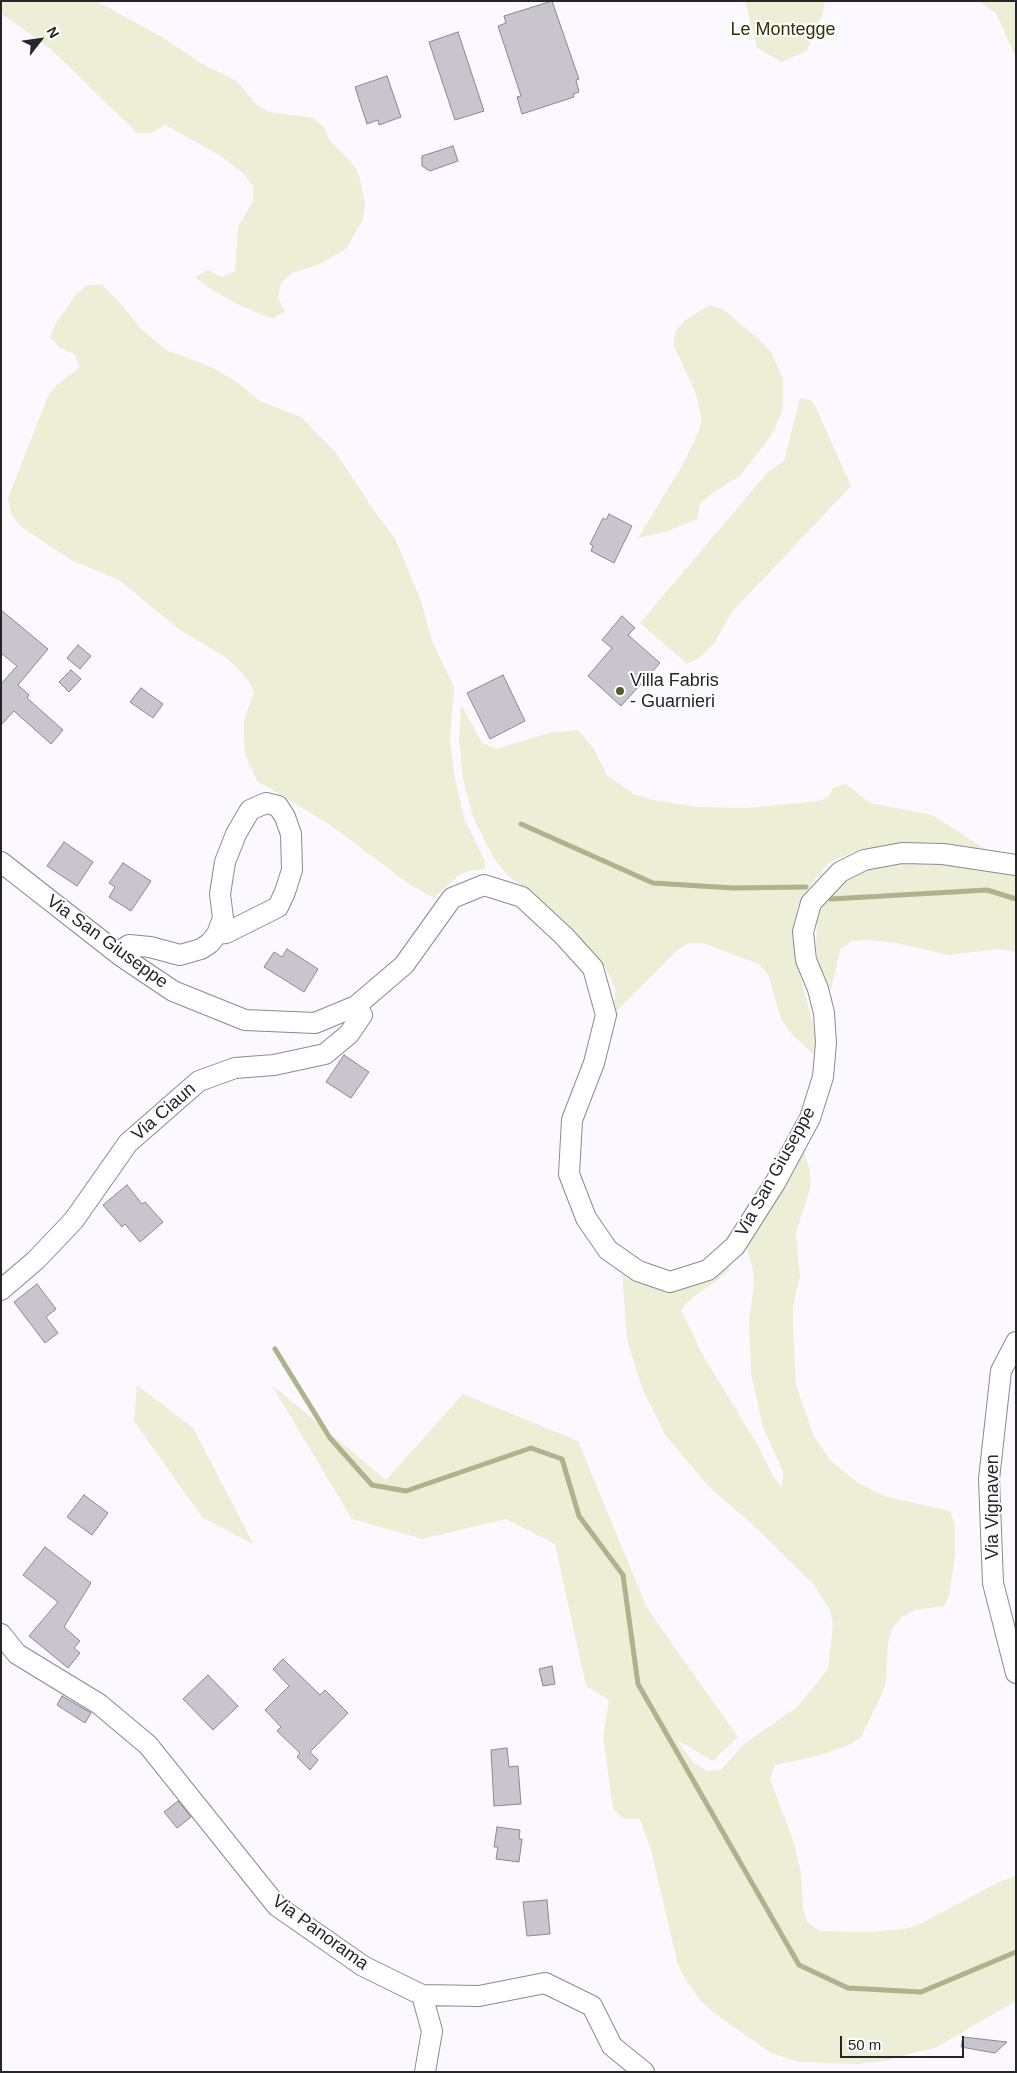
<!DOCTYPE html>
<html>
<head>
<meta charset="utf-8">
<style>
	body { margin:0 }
	#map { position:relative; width:1017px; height:2073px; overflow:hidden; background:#fbf9ff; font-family:Helvetica,sans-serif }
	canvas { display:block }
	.frame { position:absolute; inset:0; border:2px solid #262528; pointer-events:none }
	.north { position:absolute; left:15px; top:15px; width:50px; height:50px; -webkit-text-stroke:4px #fff; paint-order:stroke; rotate:60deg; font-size:14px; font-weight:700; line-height:20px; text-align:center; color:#262528 }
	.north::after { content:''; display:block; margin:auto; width:18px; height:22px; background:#262528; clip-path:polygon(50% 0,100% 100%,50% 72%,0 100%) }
	.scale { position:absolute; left:840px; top:2036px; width:124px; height:22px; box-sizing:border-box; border:2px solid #262528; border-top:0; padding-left:6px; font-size:15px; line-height:18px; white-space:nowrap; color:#262528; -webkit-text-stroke:4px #fff; paint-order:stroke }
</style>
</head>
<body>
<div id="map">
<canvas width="1017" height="2073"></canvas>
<div class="frame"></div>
<div class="north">N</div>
<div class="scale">50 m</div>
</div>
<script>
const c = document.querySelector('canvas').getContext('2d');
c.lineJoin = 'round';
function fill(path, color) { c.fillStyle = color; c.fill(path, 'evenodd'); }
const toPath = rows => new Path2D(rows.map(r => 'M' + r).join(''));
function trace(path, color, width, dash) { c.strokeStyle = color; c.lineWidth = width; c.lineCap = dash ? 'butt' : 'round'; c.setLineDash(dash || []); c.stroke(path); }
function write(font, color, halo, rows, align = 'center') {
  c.font = font + ' Helvetica,sans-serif'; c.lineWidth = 4; c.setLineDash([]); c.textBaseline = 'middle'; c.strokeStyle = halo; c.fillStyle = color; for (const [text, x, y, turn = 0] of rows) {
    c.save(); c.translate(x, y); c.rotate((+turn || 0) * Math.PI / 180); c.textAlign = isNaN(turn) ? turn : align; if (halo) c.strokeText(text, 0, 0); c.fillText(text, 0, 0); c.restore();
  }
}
fill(toPath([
	[1,1,96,1,160,36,206,66,237,81,256,104,269,112,313,118,324,127,330,141,351,162,359,174,365,204,363,219,346,249,320,264,292,273,281,283,278,298,285,311,273,319,241,306,211,289,195,277,208,270,221,277,235,271,238,227,253,201,253,186,244,174,221,156,165,125,152,133,137,133,52,50,1,13],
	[745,1,825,1,822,15,807,51,782,62,757,48],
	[978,1,1013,1,1016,12,1016,58,996,13],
	[87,285,102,285,123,306,141,329,166,350,211,367,237,382,260,401,301,417,336,453,377,515,395,538,420,598,432,641,454,687,450,740,455,780,465,820,485,861,485,869,467,871,459,875,434,898,409,884,329,824,257,781,245,754,244,739,244,720,254,692,247,679,237,668,227,658,180,630,119,580,73,561,44,542,19,525,11,513,8,498,48,396,57,385,80,367,74,354,60,348,50,337,56,323,76,295],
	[710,305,724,310,761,341,771,352,783,379,783,409,771,436,741,475,711,494,700,504,697,519,668,531,638,538,682,466,700,428,701,417,696,394,674,346,675,332,685,320],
	[800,398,811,400,816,408,851,486,731,613,715,642,699,658,687,664,640,623,768,472,784,461],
	[461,704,482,743,496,749,549,733,578,730,593,748,607,775,633,794,653,800,698,807,747,808,819,801,829,796,833,788,846,784,870,803,932,815,987,850,934,842,861,849,828,863,814,880,797,910,793,939,797,964,817,1039,820,1068,813,1054,789,1031,781,1018,768,975,759,964,703,943,689,943,676,951,610,1018,615,997,615,988,605,967,560,918,529,890,509,877,493,857,473,817,463,779,459,740],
	[906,860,1016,869,1016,952,999,949,949,955,896,943,867,940,852,941,840,950,831,990,819,968,816,947,817,922,824,900,858,869],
	[801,1142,810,1171,811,1185,796,1233,800,1277,793,1306,793,1321,796,1385,814,1437,831,1461,858,1483,884,1496,950,1511,955,1524,955,1555,949,1596,944,1606,915,1610,902,1617,892,1629,888,1643,886,1678,883,1692,861,1737,849,1745,821,1755,775,1765,770,1779,793,1840,801,1873,803,1908,807,1922,820,1931,869,1932,904,1929,918,1925,999,1882,1016,1876,1016,2001,933,2049,919,2051,886,2061,856,2064,799,2062,771,2053,714,2013,699,1999,683,1975,677,1961,651,1850,640,1819,624,1819,613,1809,603,1736,609,1700,586,1686,555,1544,506,1519,422,1539,352,1519,271,1384,386,1480,463,1394,578,1441,647,1608,738,1737,713,1761,677,1740,694,1763,707,1771,721,1770,744,1744,797,1707,828,1669,833,1624,830,1610,814,1585,750,1522,709,1487,666,1436,642,1388,627,1339,621,1257,661,1279,725,1255,730,1269,719,1279,691,1299,681,1310,705,1359,756,1442,773,1476,782,1487,783,1472,763,1427,751,1374,749,1320,754,1285,753,1270,743,1233],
	[137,1385,193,1428,254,1545,202,1517,134,1421]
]), '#eceed5');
trace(toPath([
	[521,824,653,883,733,888,806,887],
	[831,899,987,890,1016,899],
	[275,1349,330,1438,372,1485,406,1491,531,1448,562,1459,579,1516,623,1575,638,1684,799,1965,848,1988,921,1992,1016,1952]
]), '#afb28d', 5);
const building = toPath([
	[552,1,579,79,576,80,579,92,573,94,574,97,522,114,517,97,521,96,498,26,506,23,504,16,552,1],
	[458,32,484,111,455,120,429,42,458,32],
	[387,76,401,117,379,125,378,120,367,124,355,87,387,76],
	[453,146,458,161,430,171,422,166,422,156,453,146],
	[609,514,632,526,614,563,591,551,593,546,590,544,603,518,606,520,609,514],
	[1,610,48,649,18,685,29,695,27,698,63,730,51,744,14,711,1,725,1,684,17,666,1,653,1,610],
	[622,616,635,628,628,635,660,663,621,706,588,676,612,648,602,640,622,616],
	[78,645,91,656,80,669,67,658,78,645],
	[71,670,81,679,69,692,59,682,71,670],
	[503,675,525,721,490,739,467,693,503,675],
	[141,688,163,704,153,718,130,702,141,688],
	[64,842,93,862,77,886,47,866,64,842],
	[123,863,151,881,131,911,109,897,115,887,109,883,123,863],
	[287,949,318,969,304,992,264,967,274,952,282,957,287,949],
	[344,1055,369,1072,351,1098,326,1082,344,1055],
	[127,1185,142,1204,145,1202,163,1222,140,1242,125,1224,122,1227,103,1205,127,1185],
	[37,1284,56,1309,46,1317,58,1333,45,1343,14,1302,37,1284],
	[84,1495,108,1513,92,1535,67,1517,84,1495],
	[45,1547,91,1583,64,1627,80,1641,74,1648,80,1653,68,1668,29,1636,58,1602,23,1575,45,1547],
	[283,1659,320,1695,325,1690,348,1713,310,1752,318,1760,310,1770,297,1757,300,1753,277,1731,281,1727,265,1710,289,1686,273,1669,283,1659],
	[552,1666,555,1684,543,1686,539,1669,552,1666],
	[208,1675,238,1706,213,1730,183,1699,208,1675],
	[62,1696,91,1713,85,1723,57,1705,62,1696],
	[507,1748,509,1767,518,1766,521,1804,494,1806,491,1750,507,1748],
	[178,1801,191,1817,177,1828,164,1812,178,1801],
	[497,1827,520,1830,519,1839,522,1839,519,1862,496,1859,498,1847,494,1847,497,1827],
	[547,1900,550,1934,527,1936,523,1902,547,1900],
	[963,2037,1007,2042,995,2053,961,2047,963,2037]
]);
fill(building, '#c8c5cf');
trace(building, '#8a8790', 1);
const minor = toPath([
	[1,862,121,956,173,991,245,1020,315,1023,356,1006,404,965,452,898,484,885,522,897,564,936,593,968,606,1015,594,1063,572,1120,569,1174,586,1218,608,1250,638,1271,670,1282,708,1270,735,1246,775,1183,810,1118,823,1077,826,1043,824,1013,818,989,806,960,803,932,811,903,840,872,864,860,902,853,943,854,1016,865],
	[117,953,129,945,150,947,180,955,201,949,210,943,217,934,223,918,220,894,225,862,236,834,250,810,266,803,278,806,285,817,291,834,292,870,285,892,278,907,226,933,217,934],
	[1,1290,36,1260,74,1220,128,1143,199,1081,235,1068,274,1065,325,1054,349,1034,362,1015,356,1006],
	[1016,1342,1001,1371,989,1479,993,1583,1016,1673],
	[1,1634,17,1654,99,1704,148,1745,277,1906,363,1966,422,1995,479,1996,545,1983,592,2006,612,2046,644,2072],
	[422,1995,432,2031,425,2072]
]);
trace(minor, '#8b8992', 22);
trace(minor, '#fff', 20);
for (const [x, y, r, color] of [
	[620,691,5,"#575a27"]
]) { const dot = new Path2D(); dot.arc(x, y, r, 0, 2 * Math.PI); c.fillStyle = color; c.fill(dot); trace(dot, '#fff', 2); }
write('18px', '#303203', '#fff', [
	["Le Montegge",783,30]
]);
write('18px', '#262528', '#fff', [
	["Villa Fabris",630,681],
	["- Guarnieri",630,702]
], 'left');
write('18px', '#262528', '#fff', [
	["Via San Giuseppe",107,942,36],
	["Via Ciaun",164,1112,-41],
	["Via San Giuseppe",776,1172,-61],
	["Via Vignaven",993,1507,-90],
	["Via Panorama",320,1933,36]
]);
</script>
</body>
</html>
